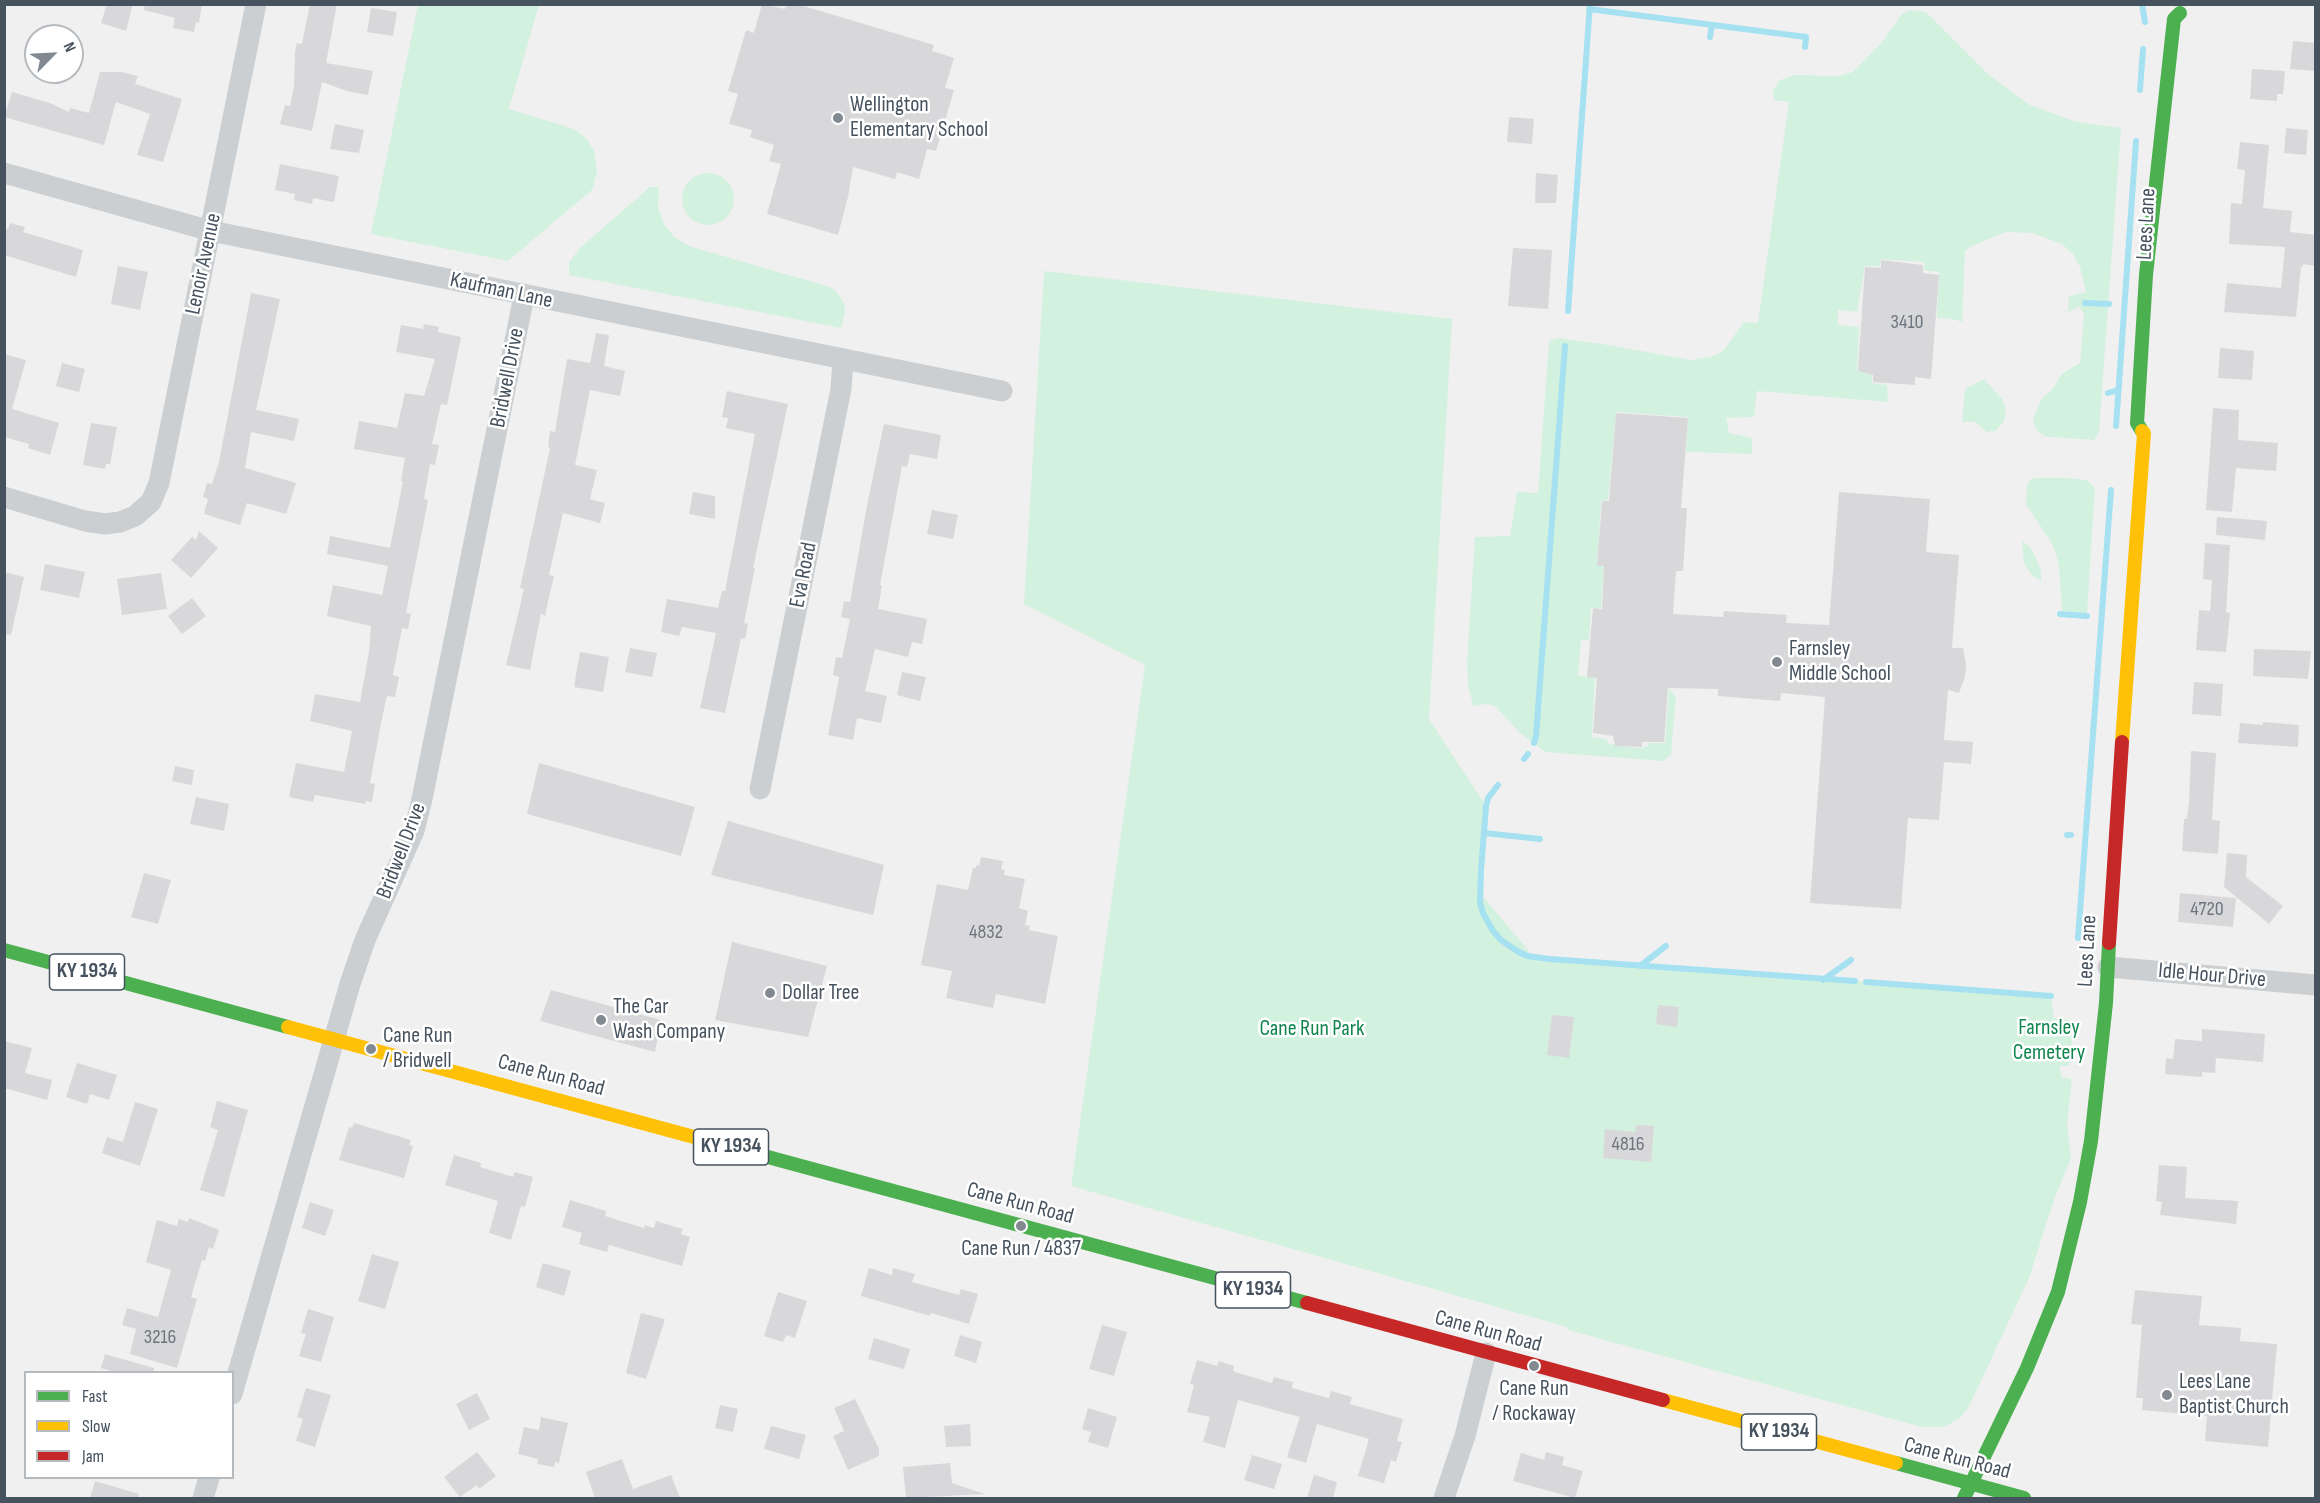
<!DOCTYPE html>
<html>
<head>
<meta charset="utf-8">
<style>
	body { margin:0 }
	#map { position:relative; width:2320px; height:1503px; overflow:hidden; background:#f1f0f0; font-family:"Sofia Sans Condensed",sans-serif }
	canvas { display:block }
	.frame { position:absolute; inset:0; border:6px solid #46525e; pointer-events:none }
	.legend { position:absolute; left:24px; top:1371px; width:210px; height:108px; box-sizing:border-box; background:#fff; border:2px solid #b5babf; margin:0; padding:8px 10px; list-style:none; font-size:18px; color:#46525e }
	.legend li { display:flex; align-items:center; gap:12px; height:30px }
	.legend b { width:30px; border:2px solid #b5babf }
	.north { position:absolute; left:24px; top:24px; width:60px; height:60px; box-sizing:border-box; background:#fff; border:2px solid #b5babf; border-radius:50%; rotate:66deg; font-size:16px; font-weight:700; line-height:24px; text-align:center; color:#46525e }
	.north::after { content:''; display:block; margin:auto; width:21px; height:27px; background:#828991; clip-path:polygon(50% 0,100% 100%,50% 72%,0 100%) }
</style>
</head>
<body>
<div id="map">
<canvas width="2320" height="1503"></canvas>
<div class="frame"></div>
<ul class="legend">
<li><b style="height:8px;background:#4caf50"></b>Fast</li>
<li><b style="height:8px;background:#ffc107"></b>Slow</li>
<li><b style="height:8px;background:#c62828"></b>Jam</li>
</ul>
<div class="north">N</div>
</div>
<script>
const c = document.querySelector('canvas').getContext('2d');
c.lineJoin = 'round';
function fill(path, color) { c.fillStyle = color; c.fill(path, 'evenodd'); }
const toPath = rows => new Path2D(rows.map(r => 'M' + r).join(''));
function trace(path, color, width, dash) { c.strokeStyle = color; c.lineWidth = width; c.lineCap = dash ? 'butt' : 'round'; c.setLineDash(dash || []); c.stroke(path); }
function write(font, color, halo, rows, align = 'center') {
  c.font = font + ' "Sofia Sans Condensed",sans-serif'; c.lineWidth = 5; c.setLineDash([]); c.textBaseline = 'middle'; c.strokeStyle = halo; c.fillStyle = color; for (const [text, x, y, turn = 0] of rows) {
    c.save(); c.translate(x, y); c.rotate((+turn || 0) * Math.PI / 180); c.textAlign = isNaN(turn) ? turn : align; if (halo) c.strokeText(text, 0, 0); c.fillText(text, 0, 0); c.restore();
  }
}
fill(toPath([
	[418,5,539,5,509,109,574,129,585,137,594,150,597,172,592,190,508,261,371,234],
	[1911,10,1926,12,1989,75,2030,105,2074,121,2121,128,2099,432,2094,440,2051,437,2044,436,2036,429,2033,418,2042,398,2051,391,2062,374,2080,363,2084,314,2079,307,2068,312,2069,296,2086,292,2080,267,2073,254,2062,244,2032,233,2006,232,1972,246,1965,251,1962,322,1953,319,1937,318,1939,272,1924,270,1924,262,1881,259,1880,266,1865,266,1857,312,1838,310,1838,325,1859,327,1857,371,1872,375,1872,383,1887,385,1888,402,1757,391,1754,417,1726,418,1729,433,1752,438,1752,454,1686,452,1688,417,1616,412,1608,500,1601,501,1597,565,1604,567,1601,608,1591,608,1589,640,1581,640,1578,675,1595,678,1592,737,1607,739,1608,743,1626,747,1643,748,1648,746,1648,743,1665,743,1669,688,1676,697,1671,755,1663,761,1546,752,1519,732,1495,706,1486,704,1473,706,1468,684,1467,663,1475,537,1510,536,1517,492,1538,493,1549,341,1557,338,1602,344,1691,360,1713,356,1723,351,1744,322,1758,323,1789,102,1774,100,1773,90,1780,80,1795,75,1838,76,1853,72,1883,41,1902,14],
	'682 199a26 26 0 1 1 52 0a26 26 0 1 1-52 0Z',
	[650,187,659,187,658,208,664,224,674,237,689,246,830,287,836,291,844,303,845,312,841,328,569,275,569,262,581,247],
	[1044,271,1452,319,1429,719,1486,806,1479,892,1534,957,2051,996,2054,1018,2074,1021,2069,1066,2060,1066,2061,1077,2072,1079,2067,1124,2071,1158,2054,1200,2029,1278,1981,1381,1968,1408,1960,1418,1944,1427,1922,1427,1568,1330,1567,1327,1071,1186,1145,665,1024,604],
	[1984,379,2002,399,2006,409,2004,422,1995,431,1987,432,1975,422,1962,422,1965,389],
	[2034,478,2068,478,2087,480,2095,488,2087,613,2062,611,2059,566,2056,554,2051,542,2026,504,2027,486,2029,481],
	[2022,541,2030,547,2036,558,2041,570,2041,581,2031,574,2024,563]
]), '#d3f1df');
trace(toPath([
	[2142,4,2145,22],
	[1589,9,1806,37,1805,47],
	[1710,37,1712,25],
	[2140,90,2143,49],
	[2085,303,2109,304],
	[1568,311,1590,4],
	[2108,393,2118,390],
	[2116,426,2136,141],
	[2060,614,2087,616],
	[1534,743,1536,736,1565,346],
	[1524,759,1528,754],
	[1498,785,1488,798,1486,806,1481,871,1480,903,1483,913,1493,931,1501,940,1517,951,1527,956,1550,959,1855,981],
	[1484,833,1540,839],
	[2067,835,2071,835],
	[2078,938,2111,490],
	[1640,966,1666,946],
	[1823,980,1851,960],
	[1866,982,2051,996]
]), '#a5e1f1', 6);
fill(toPath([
	[107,4,133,4,126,31,101,23],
	[145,4,202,4,199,23,196,22,194,32,173,28,175,18,144,10],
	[310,4,337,4,326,63,373,71,368,95,347,91,322,82,312,131,280,124,285,105,290,106,294,87,295,51,297,43,302,44],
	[762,4,785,9,787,4,797,4,934,45,932,51,954,58,945,88,954,90,936,151,927,149,919,179,897,172,895,179,853,167,848,197,838,235,767,214,781,164,769,161,774,145,750,137,752,130,729,124,738,94,728,91,746,30,754,33],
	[371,8,397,12,393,36,367,32],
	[2293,41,2316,43,2316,71,2290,69],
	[2252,69,2285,71,2283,94,2277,94,2277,101,2250,99],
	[100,72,122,72,138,76,135,84,182,99,163,162,137,155,150,114,116,102,104,145,4,117,12,92,50,103,69,112,70,108,89,113],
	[1509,117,1534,119,1532,144,1507,142],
	[335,124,364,130,359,153,330,149],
	[2286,128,2308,130,2306,155,2284,153],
	[2240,142,2269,145,2263,208,2292,211,2290,232,2316,235,2316,266,2303,264,2303,267,2301,267,2296,317,2224,312,2227,283,2281,288,2285,247,2229,244,2231,203,2242,204,2245,170,2237,169],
	[280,164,339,176,334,202,313,198,312,204,294,200,295,194,275,190],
	[1536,173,1558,175,1556,203,1535,203],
	[10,223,25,227,23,232,83,250,76,277,4,255,4,228,8,229],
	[1513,248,1552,250,1548,309,1508,306],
	[1881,260,1923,265,1923,273,1939,275,1931,379,1915,377,1915,385,1873,382,1873,375,1858,371,1865,267,1881,268],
	[118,266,148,272,140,310,111,304],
	[251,293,280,299,256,410,299,419,294,441,251,432,245,468,296,483,286,514,247,503,240,525,204,514,208,499,203,497,207,483,212,484,219,462],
	[424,324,439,327,438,332,461,337,447,405,441,404,432,444,439,445,435,465,430,464,424,499,428,500,406,613,411,614,408,629,402,628,393,675,399,677,395,697,387,696,382,718,370,783,375,784,372,802,366,801,365,804,315,795,313,802,289,797,296,763,344,772,352,731,310,721,315,694,360,702,369,652,371,626,327,616,333,585,382,595,388,566,327,554,330,536,390,548,403,481,401,481,405,458,354,449,359,421,397,428,405,393,424,396,435,359,396,352,401,325,423,329],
	[596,333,609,335,604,366,625,371,620,396,590,390,575,465,597,470,590,499,605,503,600,523,563,513,549,575,554,576,549,597,545,616,541,613,530,670,506,665,524,589,520,588,550,448,548,447,550,431,555,432,567,359,590,363],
	[2220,348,2254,351,2252,380,2218,378],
	[4,354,26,360,12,409,59,423,50,455,28,448,29,444,4,437],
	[62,363,85,369,79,392,56,386],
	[727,391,788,404,753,568,755,568,744,623,748,624,745,639,741,638,725,713,700,708,716,633,682,627,679,636,661,632,667,599,718,608,722,591,725,591,755,434,726,428,728,418,722,417],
	[2213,408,2239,410,2238,440,2278,443,2276,471,2236,468,2232,512,2206,510],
	[1616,413,1688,418,1681,508,1687,508,1683,571,1676,571,1673,614,1723,617,1724,611,1787,615,1786,623,1829,625,1839,492,1930,499,1926,552,1959,555,1952,648,1963,648,1966,665,1965,677,1959,693,1948,690,1944,740,1973,742,1971,764,1944,762,1939,820,1908,818,1901,909,1810,903,1825,697,1781,693,1780,701,1718,696,1718,689,1668,688,1664,742,1642,742,1642,747,1615,746,1613,736,1593,733,1597,678,1587,677,1590,643,1593,608,1602,609,1604,566,1597,566,1602,501,1609,501],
	[91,423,117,427,110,464,106,464,105,469,83,465],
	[884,424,941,435,937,459,910,454,907,467,902,466,880,585,882,586,878,609,927,619,922,644,912,642,908,657,875,649,865,691,887,696,881,723,857,718,853,740,828,735,839,677,833,675,836,657,842,658,850,619,841,617,844,601,850,602,868,500],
	[693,492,715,496,715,519,689,514],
	[932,510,958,515,953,539,927,534],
	[2217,517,2267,521,2265,540,2216,535],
	[199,531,218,548,191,578,171,560,192,537,196,540],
	[2205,543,2230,545,2226,612,2230,613,2226,652,2196,650,2199,610,2210,611,2212,580,2203,579],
	[45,564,85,572,79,598,40,590],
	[4,572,24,577,11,635,4,634],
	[161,573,167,609,122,615,117,579],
	[192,598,206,616,182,634,168,616],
	[630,648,657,653,652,677,625,672],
	[2254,649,2311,651,2308,679,2253,676],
	[580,652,609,657,603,692,574,687],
	[902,672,926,677,920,701,897,695],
	[2194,682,2223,684,2221,716,2192,714],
	[2263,722,2299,725,2298,747,2238,743,2240,723,2263,725],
	[2191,751,2216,753,2212,820,2220,821,2218,854,2182,851,2184,819,2187,819,2189,802],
	[539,763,695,807,681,856,527,814],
	[175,766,194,770,192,785,172,781],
	[196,797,229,804,224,831,190,824],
	[728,821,884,865,873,915,711,875],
	[2227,853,2247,855,2246,877,2283,906,2269,924,2224,887],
	[981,857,1003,861,1001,869,1005,870,1004,875,1025,879,1019,908,1028,911,1025,925,1030,926,1029,930,1058,936,1045,1004,996,994,993,1008,946,998,952,971,921,965,937,884,968,890,973,868,976,868,976,865,979,866],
	[144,873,171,880,158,924,131,917],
	[2180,893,2236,898,2233,927,2178,922],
	[732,942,827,966,808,1037,715,1020],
	[551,990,661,1020,655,1052,540,1021],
	[1658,1005,1679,1007,1677,1027,1656,1024],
	[1552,1015,1574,1017,1569,1058,1547,1055],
	[2202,1029,2265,1034,2263,1062,2216,1058,2215,1073,2202,1072,2202,1077,2165,1074,2166,1058,2173,1059,2175,1039,2202,1041],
	[4,1041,32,1048,25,1073,52,1080,47,1100,4,1088],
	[77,1063,117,1075,109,1100,90,1094,87,1104,66,1097],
	[217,1101,248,1110,224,1197,200,1190,218,1130,210,1127],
	[135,1102,158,1109,140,1166,102,1153,107,1137,123,1142],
	[354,1123,411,1140,409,1145,413,1146,404,1178,339,1160,349,1127,352,1128],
	[1636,1125,1654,1126,1651,1162,1603,1158,1605,1129,1635,1132],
	[454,1155,481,1163,480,1167,513,1177,515,1172,533,1177,525,1207,521,1206,511,1240,489,1233,498,1201,445,1185],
	[2159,1165,2187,1167,2185,1198,2238,1201,2236,1224,2160,1215,2162,1202,2156,1201],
	[570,1200,606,1211,605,1216,644,1228,645,1225,654,1228,656,1221,683,1229,681,1234,690,1237,682,1266,609,1245,607,1252,579,1244,582,1233,562,1227],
	[310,1202,334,1210,325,1236,302,1228],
	[189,1218,219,1230,213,1249,209,1247,205,1261,202,1260,191,1297,197,1299,177,1368,130,1354,136,1329,122,1325,127,1308,158,1317,171,1270,146,1262,157,1220,177,1226,179,1219,188,1222],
	[372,1254,399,1262,385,1309,358,1301],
	[543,1263,571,1271,564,1296,536,1287],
	[869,1268,892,1275,893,1268,915,1274,912,1282,959,1295,961,1289,978,1294,969,1324,931,1313,930,1316,861,1296],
	[2135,1290,2202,1296,2199,1325,2241,1328,2240,1341,2277,1344,2268,1447,2205,1441,2207,1416,2142,1410,2143,1398,2136,1398,2142,1325,2131,1324],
	[778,1292,807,1301,795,1338,786,1335,783,1342,764,1336],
	[308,1309,334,1317,321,1362,299,1356,306,1334,301,1333],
	[641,1313,665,1319,646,1379,626,1373],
	[1102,1325,1127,1332,1114,1376,1089,1369],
	[960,1335,982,1342,976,1363,954,1356],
	[874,1338,910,1349,904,1369,868,1359],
	[105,1354,154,1368,154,1372,115,1372,101,1368],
	[1197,1360,1217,1366,1219,1361,1234,1366,1233,1371,1235,1372,1272,1383,1274,1377,1293,1382,1292,1388,1329,1398,1331,1391,1352,1397,1350,1404,1403,1419,1397,1441,1402,1442,1396,1462,1391,1460,1384,1483,1358,1476,1369,1439,1317,1424,1306,1463,1287,1457,1300,1417,1238,1400,1225,1448,1203,1442,1210,1417,1187,1412,1194,1385,1190,1384],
	[306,1388,331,1395,315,1447,296,1441,303,1419,297,1417],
	[477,1393,490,1419,469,1430,456,1404],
	[855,1399,879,1449,879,1456,848,1470,833,1436,844,1431,834,1408],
	[720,1405,738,1409,733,1432,715,1428],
	[1088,1408,1117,1417,1108,1448,1088,1442,1091,1432,1082,1429],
	[541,1417,568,1423,559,1463,555,1462,554,1467,537,1464,538,1459,518,1454,524,1427,539,1430],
	[970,1424,971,1446,946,1447,944,1426],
	[771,1426,806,1435,799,1459,764,1449],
	[477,1452,496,1476,479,1489,477,1485,460,1497,444,1477],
	[1546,1452,1564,1457,1562,1465,1583,1471,1575,1498,1513,1481,1521,1453,1544,1460],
	[1252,1455,1282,1464,1274,1489,1244,1480],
	[622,1459,633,1489,671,1475,680,1498,595,1498,586,1472],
	[950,1463,952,1483,985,1494,906,1498,903,1467],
	[1314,1475,1337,1482,1333,1498,1307,1498],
	[95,1481,139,1494,138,1498,90,1498]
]), '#d8d8da');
trace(toPath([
	[4,173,211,231,1002,391],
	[4,497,85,521,105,524,120,522,135,516,151,502,159,483,256,4],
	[760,789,841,389,843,360],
	[2108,967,2316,985],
	[232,1394,350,984,365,940,414,831,422,799,524,296],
	[203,1498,209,1478],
	[1444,1498,1465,1436,1486,1353]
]), '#cccfd1', 21);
trace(toPath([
	[2142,431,2137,423,2146,275,2174,19,2180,13],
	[4,950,288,1027],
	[742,1150,1307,1303],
	[1896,1463,2024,1498],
	[1964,1498,2027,1368,2058,1292,2080,1202,2091,1141,2106,1003,2109,943]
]), '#4caf50', 14);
trace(toPath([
	[2122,742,2144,433,2142,431],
	[288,1027,742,1150],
	[1663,1400,1896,1463]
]), '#ffc107', 14);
trace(toPath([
	[2109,943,2122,742],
	[1307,1303,1663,1400]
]), '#c62828', 14);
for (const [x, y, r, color] of [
	[838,118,6,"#828991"],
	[1777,662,6,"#828991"],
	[770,993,6,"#828991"],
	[601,1020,6,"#828991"],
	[371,1049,6,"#828991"],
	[1021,1226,6,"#828991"],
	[1534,1366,6,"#828991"],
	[2167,1395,6,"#828991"]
]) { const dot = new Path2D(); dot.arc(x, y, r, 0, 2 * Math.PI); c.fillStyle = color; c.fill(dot); trace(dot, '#fff', 2); }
write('20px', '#6c757e', null, [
	["3410",1907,323],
	["4720",2207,910],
	["4832",986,933],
	["4816",1628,1145],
	["3216",160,1338]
]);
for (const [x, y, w] of [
	[87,972,75],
	[731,1147,75],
	[1253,1290,75],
	[1779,1432,75]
]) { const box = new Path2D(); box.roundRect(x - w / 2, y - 18, w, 36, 4.5); c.fillStyle = '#fff'; c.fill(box); trace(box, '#46525e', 1.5); }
write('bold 21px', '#46525e', null, [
	["KY 1934",87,972],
	["KY 1934",731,1147],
	["KY 1934",1253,1290],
	["KY 1934",1779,1432]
]);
write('22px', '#46525e', '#fff', [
	["Wellington",850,105],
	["Elementary School",850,130],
	["Farnsley",1789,649],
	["Middle School",1789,674],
	["Dollar Tree",782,993],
	["The Car",613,1007],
	["Wash Company",613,1032],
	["Cane Run",383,1036],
	["/ Bridwell",383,1061],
	["Cane Run / 4837",1021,1249,"center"],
	["Lees Lane",2179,1382],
	["Baptist Church",2179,1407],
	["Cane Run",1534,1389,"center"],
	["/ Rockaway",1534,1414,"center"]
], 'left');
write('22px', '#46525e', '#fff', [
	["Lees Lane",2147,224,-87],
	["Lenoir Avenue",204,264,-78],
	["Kaufman Lane",501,291,12],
	["Bridwell Drive",508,378,-79],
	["Eva Road",804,575,-79],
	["Bridwell Drive",402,851,-69],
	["Lees Lane",2088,951,-87],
	["Idle Hour Drive",2212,976,5],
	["Cane Run Road",551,1076,15],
	["Cane Run Road",1020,1204,15],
	["Cane Run Road",1488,1332,15],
	["Cane Run Road",1957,1459,15]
]);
write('22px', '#11854d', '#fff', [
	["Farnsley",2049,1028],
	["Cemetery",2049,1053],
	["Cane Run Park",1312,1029]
]);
</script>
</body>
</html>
